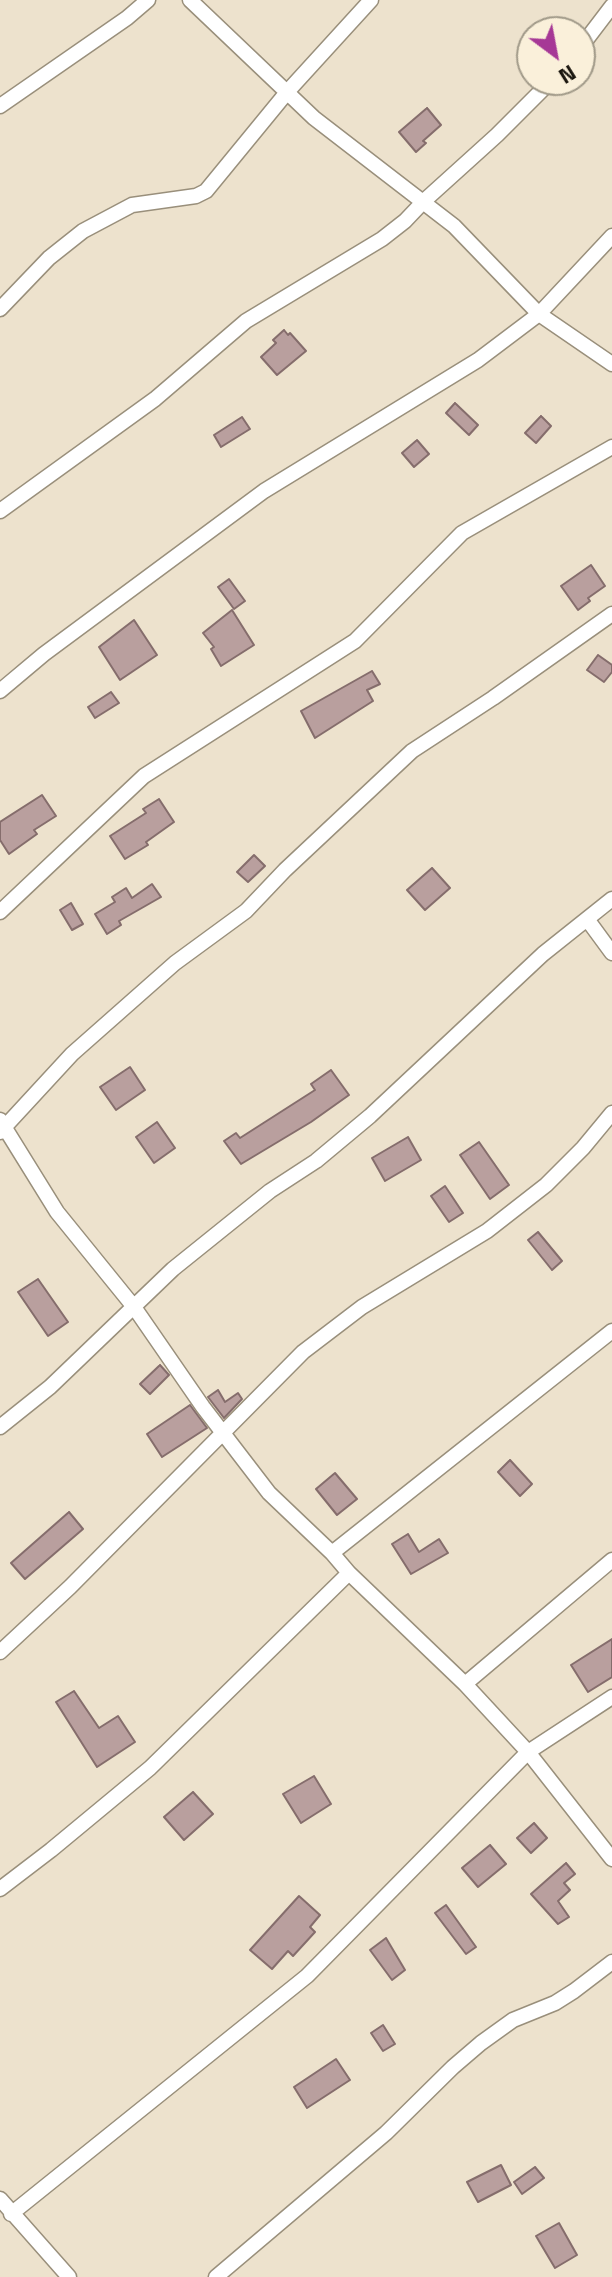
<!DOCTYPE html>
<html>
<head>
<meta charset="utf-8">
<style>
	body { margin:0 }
	#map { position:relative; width:612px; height:2277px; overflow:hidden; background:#ede2cd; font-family:"Titillium Web",sans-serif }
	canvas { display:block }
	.north { position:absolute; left:516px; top:16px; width:80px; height:80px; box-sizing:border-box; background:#faf0da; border:2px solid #a09988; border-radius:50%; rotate:148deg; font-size:22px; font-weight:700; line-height:32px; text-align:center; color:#1a160e }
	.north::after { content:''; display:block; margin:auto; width:28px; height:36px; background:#a63896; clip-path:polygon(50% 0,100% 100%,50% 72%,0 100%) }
</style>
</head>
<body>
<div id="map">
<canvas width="612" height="2277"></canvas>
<div class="north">N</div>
</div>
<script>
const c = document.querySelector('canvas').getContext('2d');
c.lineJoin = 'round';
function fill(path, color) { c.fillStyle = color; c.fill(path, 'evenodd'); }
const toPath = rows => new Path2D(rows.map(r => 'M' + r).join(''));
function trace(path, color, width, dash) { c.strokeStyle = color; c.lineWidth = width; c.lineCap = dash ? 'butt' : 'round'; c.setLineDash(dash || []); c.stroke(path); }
const building = toPath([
	[427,108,441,125,423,141,426,143,416,152,399,132,427,108],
	[284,330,288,335,290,333,306,351,277,375,261,357,276,343,273,340,284,330],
	[455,403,478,425,469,435,446,413,455,403],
	[541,416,551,426,536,443,525,433,541,416],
	[242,417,250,429,221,447,214,435,242,417],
	[417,440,429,454,414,467,402,453,417,440],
	[591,565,605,586,588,598,590,601,578,610,561,586,591,565],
	[229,579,245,601,234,609,218,587,229,579],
	[232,610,254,645,221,666,211,649,214,647,203,633,232,610],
	[134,620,157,655,120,680,99,647,134,620],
	[598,655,612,665,612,672,604,682,587,670,598,655],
	[372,671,380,684,367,690,373,701,315,738,301,711,372,671],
	[111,692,119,703,95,718,88,707,111,692],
	[42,795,56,816,34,830,37,834,9,854,0,840,0,822,42,795],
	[159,799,174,822,146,842,148,845,125,859,110,836,146,813,143,809,159,799],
	[254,855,265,866,248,882,237,872,254,855],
	[432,868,450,888,425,910,407,890,432,868],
	[152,884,161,897,119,921,121,925,107,934,95,914,115,902,112,897,126,888,132,898,152,884],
	[71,903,83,924,72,930,60,910,71,903],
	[130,1067,145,1090,116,1110,100,1087,130,1067],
	[331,1070,349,1095,311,1122,241,1164,224,1141,236,1133,240,1138,315,1090,311,1084,331,1070],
	[157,1122,175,1148,154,1163,136,1137,157,1122],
	[408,1137,421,1160,385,1181,372,1158,408,1137],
	[479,1142,509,1185,490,1199,460,1155,479,1142],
	[445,1186,463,1213,449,1222,431,1196,445,1186],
	[538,1232,562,1261,552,1270,528,1240,538,1232],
	[38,1279,68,1322,48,1336,18,1292,38,1279],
	[160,1365,169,1375,150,1394,140,1384,160,1365],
	[218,1390,225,1402,238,1393,242,1399,224,1418,208,1397,218,1390],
	[190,1405,207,1428,162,1457,147,1434,190,1405],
	[510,1460,532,1484,520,1496,498,1472,510,1460],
	[335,1473,357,1499,337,1515,316,1489,335,1473],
	[69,1512,83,1529,25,1579,11,1563,69,1512],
	[408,1534,419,1552,439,1539,448,1553,411,1574,392,1544,408,1534],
	[612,1639,612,1677,588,1692,571,1665,612,1639],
	[74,1691,99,1728,118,1716,135,1742,97,1767,56,1702,74,1691],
	[314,1776,331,1804,301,1823,283,1794,314,1776],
	[193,1792,213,1814,184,1840,164,1817,193,1792],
	[534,1823,547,1838,531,1853,517,1838,534,1823],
	[490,1845,506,1864,478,1887,462,1868,490,1845],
	[566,1863,575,1874,564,1883,570,1890,558,1901,569,1917,558,1924,531,1894,566,1863],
	[299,1896,320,1915,310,1927,315,1932,293,1956,288,1951,272,1969,250,1950,299,1896],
	[446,1905,476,1947,466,1954,435,1913,446,1905],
	[386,1938,405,1970,392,1980,370,1950,386,1938],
	[383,2025,395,2044,383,2051,371,2033,383,2025],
	[336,2059,350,2080,307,2108,294,2087,336,2059],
	[501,2165,511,2185,478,2202,467,2182,501,2165],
	[535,2167,544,2178,522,2194,514,2182,535,2167],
	[559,2223,577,2255,555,2268,536,2236,559,2223]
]);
fill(building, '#b99f9e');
trace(building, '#856d6c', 2);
const minor = toPath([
	[190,0,314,118,454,226,539,314,612,364],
	[580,48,612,6],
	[0,106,127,18,148,0],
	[0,309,49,258,83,231,132,205,196,196,206,191,288,91,371,0],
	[0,511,155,399,246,321,382,239,405,221,424,201,497,135,552,80],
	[0,691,44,654,264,491,478,360,539,314,612,236],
	[0,912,144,776,355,641,462,533,612,447],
	[587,919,612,953],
	[0,1120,57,1212,134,1307,203,1407,269,1493,332,1553],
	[0,1132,72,1054,175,963,246,911,285,870,412,751,493,698,612,614],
	[612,1331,332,1553,349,1573,465,1684,612,1560],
	[0,1427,50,1387,173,1269,270,1191,316,1161,370,1116,543,954,612,899],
	[0,1652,70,1587,303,1352,362,1307,487,1231,546,1185,583,1148,612,1113],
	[465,1684,528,1752,612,1697],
	[0,1889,51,1850,150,1768,349,1573],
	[0,2199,69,2277],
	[11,2214,307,1976,528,1752,612,1859],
	[216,2277,386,2133,453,2067,481,2043,513,2020,555,2003,574,1991,612,1962]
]);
trace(minor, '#998f7b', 17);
trace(minor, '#fff', 14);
</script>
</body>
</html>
